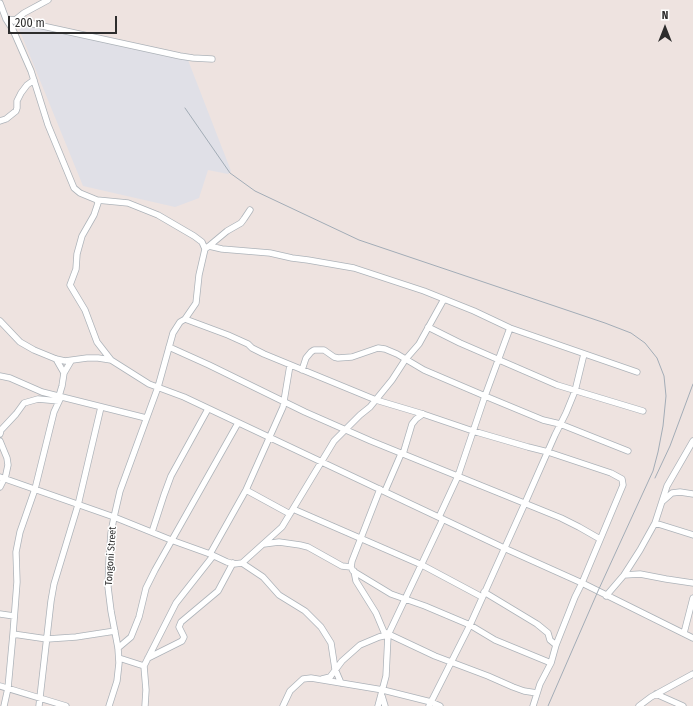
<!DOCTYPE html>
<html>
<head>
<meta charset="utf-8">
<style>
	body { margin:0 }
	#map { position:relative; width:693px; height:706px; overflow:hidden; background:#eee3e0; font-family:"Fira Sans Condensed",sans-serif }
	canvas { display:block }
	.north { position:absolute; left:645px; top:8px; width:40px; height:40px; -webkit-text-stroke:3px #fff; paint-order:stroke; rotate:0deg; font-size:11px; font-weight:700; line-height:16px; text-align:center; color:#2d2d2d }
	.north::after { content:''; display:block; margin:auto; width:14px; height:18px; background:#2d2d2d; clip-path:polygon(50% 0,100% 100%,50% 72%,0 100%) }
	.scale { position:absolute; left:8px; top:16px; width:109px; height:18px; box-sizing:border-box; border:2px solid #2d2d2d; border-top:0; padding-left:5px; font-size:12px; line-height:14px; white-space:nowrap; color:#2d2d2d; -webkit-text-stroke:3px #fff; paint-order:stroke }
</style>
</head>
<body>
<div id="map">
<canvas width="693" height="706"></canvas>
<div class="north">N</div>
<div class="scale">200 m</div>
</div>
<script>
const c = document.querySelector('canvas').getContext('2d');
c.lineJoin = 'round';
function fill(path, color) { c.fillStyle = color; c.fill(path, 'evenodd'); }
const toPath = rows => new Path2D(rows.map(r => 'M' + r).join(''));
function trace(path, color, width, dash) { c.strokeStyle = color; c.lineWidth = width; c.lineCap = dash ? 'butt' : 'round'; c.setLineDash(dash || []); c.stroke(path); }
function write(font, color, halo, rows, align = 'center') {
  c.font = font + ' "Fira Sans Condensed",sans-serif'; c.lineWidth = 3; c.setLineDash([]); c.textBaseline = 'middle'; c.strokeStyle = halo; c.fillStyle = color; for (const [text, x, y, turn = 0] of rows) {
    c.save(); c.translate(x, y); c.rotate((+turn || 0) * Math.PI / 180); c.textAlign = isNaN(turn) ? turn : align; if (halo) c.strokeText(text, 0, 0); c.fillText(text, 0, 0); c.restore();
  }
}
fill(toPath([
	[17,24,188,60,231,171,228,174,208,170,199,198,175,207,83,186]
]), '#e0e0e7');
const minor = toPath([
	[0,3,6,19,13,30,31,71,48,125,74,188,80,193,97,200,128,203,158,215,194,236,202,242,205,249,199,275,196,303,185,319,180,322,173,333,158,387,120,491,114,517,111,533,109,560,108,587,111,611,118,648,119,663,117,681,109,706],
	[6,19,15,20,180,56,193,58,212,59],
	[14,21,24,13,48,0],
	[0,121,6,119,16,111,17,108,17,101,21,93,27,85,34,80],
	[97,200,98,203,94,215,82,236,77,254,76,269,70,285,85,310,97,342,111,360],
	[209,246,227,231,241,223,244,219,250,210],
	[205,249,209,246,222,249,270,253,292,258,308,260,354,268,424,291,474,311,510,328,637,372],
	[185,319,228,335,248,344,252,348,264,354,376,400,423,414,473,431,528,447,548,452,611,473,622,479,623,485,582,583,575,597,556,645,551,663,540,684,533,706],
	[0,321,20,342,34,350,56,359,65,361,87,358,98,358,111,360,149,384,184,397,504,548,582,583,693,638],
	[428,327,460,343,557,385,643,411],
	[169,347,209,365,305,412,371,441,561,518,579,527,600,539],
	[56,359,64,373],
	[302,370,306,358,311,352,314,350,324,350,334,357,338,358,352,357,378,348,385,349,397,354,424,370,485,396,543,420,560,424,628,451],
	[0,376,10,378,42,392,146,418],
	[59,396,62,386,64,373,71,361],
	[0,434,1,430,16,414,24,403,38,399,59,401],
	[0,441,7,458,8,465,5,479],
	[403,454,412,424,416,419,423,414],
	[0,477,114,517,171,540,210,554,227,562,234,564,242,563,282,527,334,441,360,415,370,407,392,380,405,360,419,344,444,299],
	[0,487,4,479],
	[380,489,352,561,351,567,353,571,391,594,425,606,470,625,495,640,551,663],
	[246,490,290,514],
	[385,491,401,454],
	[663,501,672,493,680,492,693,494],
	[293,509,422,565,482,597],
	[439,517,458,476,485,396,510,328],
	[655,523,693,535],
	[152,532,164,495,171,476,208,409],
	[264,544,279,542,300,545,308,547,342,566,351,567],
	[210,554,246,490,283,407,290,365],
	[242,563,263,577,279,595,305,611,321,627,331,643,335,669,341,683],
	[354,571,356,581,376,613,384,632,435,656,488,676,513,687,524,691,537,693],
	[624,575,640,574,666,579,693,583],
	[484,592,537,624,548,633,550,640,556,645],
	[606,596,624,575,640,550,655,523,667,486,693,441],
	[0,614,14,616],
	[684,633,693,598],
	[13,634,47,639,76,637,115,631],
	[118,648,131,637,139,617,146,588,155,570,238,423],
	[119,658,144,666],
	[148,658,182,641,184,637,179,627,181,622,218,591,233,563],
	[322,679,330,677,342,661,360,645,379,637,388,635],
	[0,686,66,706],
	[656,694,683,706],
	[382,696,385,706],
	[4,706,8,688,13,634,17,582,16,552,20,532,35,489,54,412,61,397],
	[39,706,51,601,54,584,78,505,101,407],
	[145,706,146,690,144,666,146,662,176,603,213,556],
	[283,706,290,691,303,679,311,678,383,690,431,702,440,706],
	[378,706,386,676,388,635,443,519],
	[429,706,470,625,525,503,555,435,566,413,575,391,584,354],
	[639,706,651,697,693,674]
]);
trace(minor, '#adb3b9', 7);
trace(minor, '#fff', 5.5);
trace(toPath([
	[185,108,230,173,255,191,359,240,605,323,631,333,645,343,657,358,664,376,666,396,663,426,658,452,653,471,598,591,548,706],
	[655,478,670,446,693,384]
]), '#a2acb6', 1);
write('10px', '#2d2d2d', '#fff', [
	["Tongoni Street",111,556,-86]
]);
</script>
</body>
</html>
